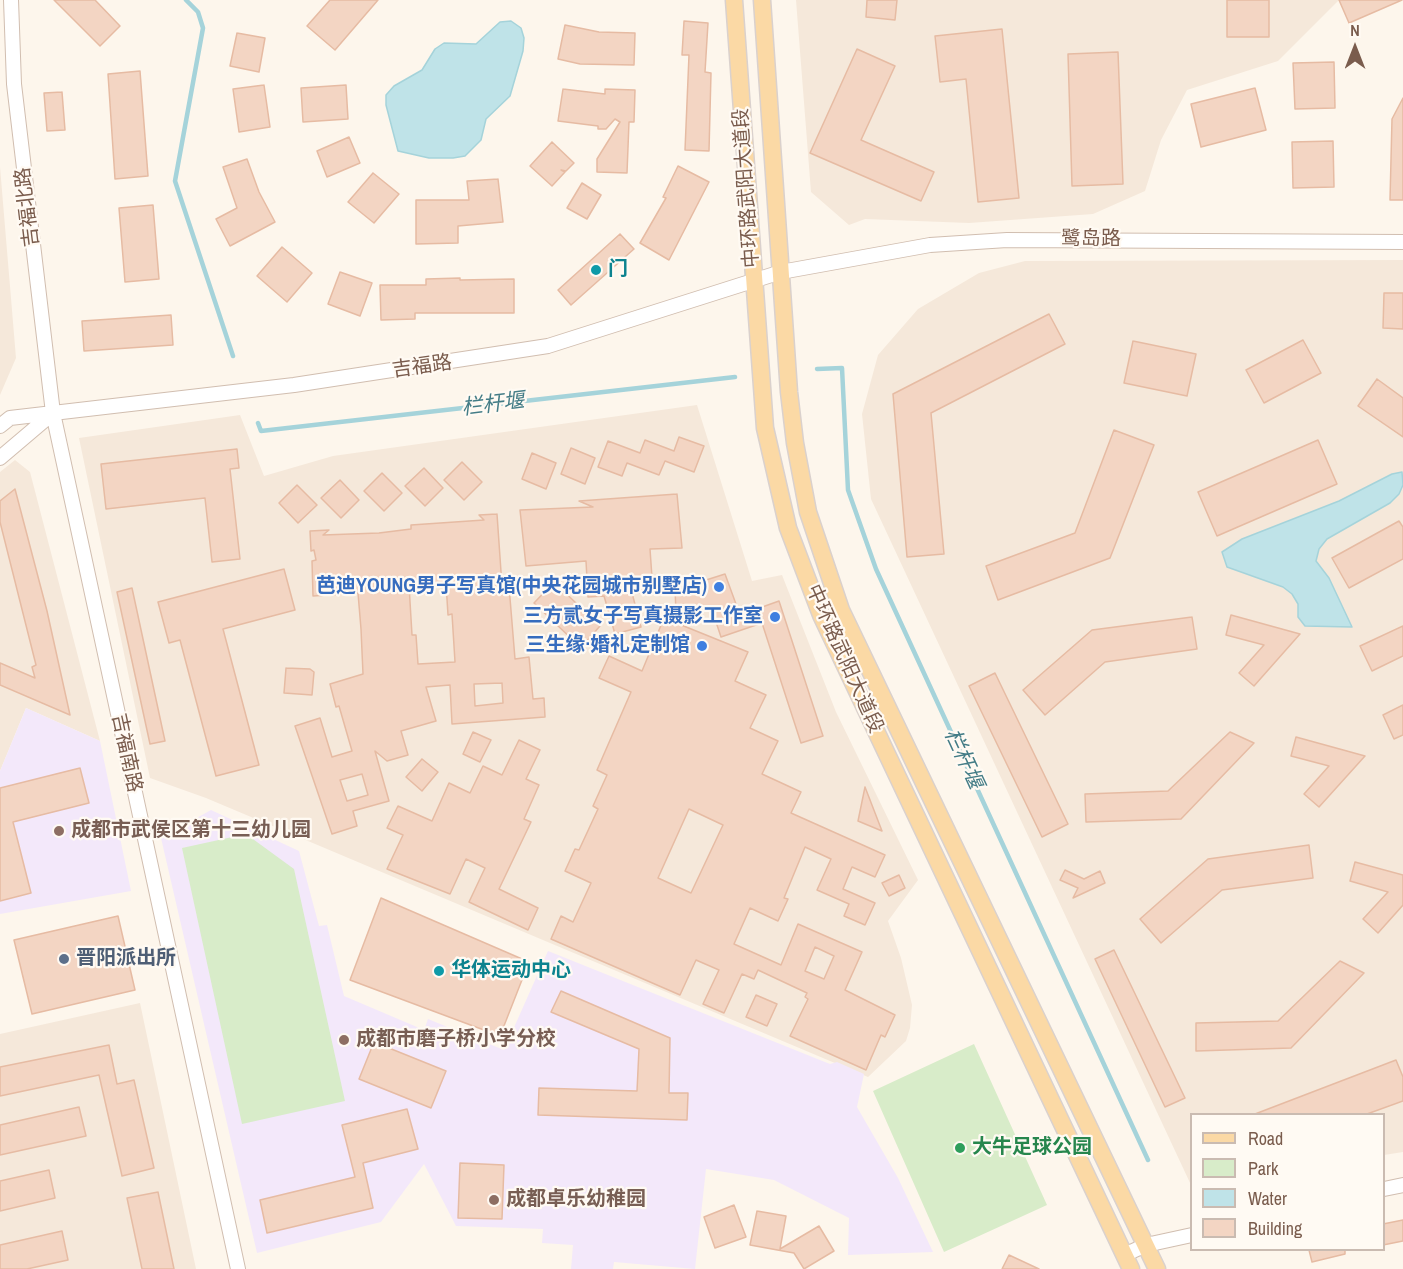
<!DOCTYPE html>
<html>
<head>
<meta charset="utf-8">
<style>
	body { margin:0 }
	#map { position:relative; width:1403px; height:1269px; overflow:hidden; background:#fdf6ec; font-family:"Archivo Narrow",sans-serif }
	canvas { display:block }
	.legend { position:absolute; left:1190px; top:1113px; width:195px; height:138px; box-sizing:border-box; background:#fffaf3; border:2px solid #cabbb1; margin:0; padding:8px 10px; list-style:none; font-size:18px; color:#7a5c4d }
	.legend li { display:flex; align-items:center; gap:12px; height:30px }
	.legend b { width:30px; border:2px solid #cabbb1 }
	.north { position:absolute; left:1325px; top:18px; width:60px; height:60px; -webkit-text-stroke:4px #fffaf3; paint-order:stroke; rotate:0deg; font-size:16px; font-weight:700; line-height:24px; text-align:center; color:#7a5c4d }
	.north::after { content:''; display:block; margin:auto; width:21px; height:27px; background:#7a5c4d; clip-path:polygon(50% 0,100% 100%,50% 72%,0 100%) }
</style>
</head>
<body>
<div id="map">
<canvas width="1403" height="1269"></canvas>
<ul class="legend">
<li><b style="height:8px;background:#fbd9a5"></b>Road</li>
<li><b style="height:16px;background:#d8ecc9"></b>Park</li>
<li><b style="height:16px;background:#bfe3e8"></b>Water</li>
<li><b style="height:16px;background:#f3d5c3"></b>Building</li>
</ul>
<div class="north">N</div>
</div>
<script>
const c = document.querySelector('canvas').getContext('2d');
c.lineJoin = 'round';
function fill(path, color) { c.fillStyle = color; c.fill(path, 'evenodd'); }
const toPath = rows => new Path2D(rows.map(r => 'M' + r).join(''));
function trace(path, color, width, dash) { c.strokeStyle = color; c.lineWidth = width; c.lineCap = dash ? 'butt' : 'round'; c.setLineDash(dash || []); c.stroke(path); }
function write(font, color, halo, rows, align = 'center') {
  c.font = font + ' "Archivo Narrow","Noto Sans SC",sans-serif'; c.lineWidth = 4.5; c.setLineDash([]); c.textBaseline = 'middle'; c.strokeStyle = halo; c.fillStyle = color; for (const [text, x, y, turn = 0] of rows) {
    c.save(); c.translate(x, y); c.rotate((+turn || 0) * Math.PI / 180); c.textAlign = isNaN(turn) ? turn : align; if (halo) c.strokeText(text, 0, 0); c.fillText(text, 0, 0); c.restore();
  }
}
fill(toPath([
	[796,0,1339,0,1278,61,1187,90,1161,140,1145,191,1093,214,969,223,865,219,849,225,811,192],
	[0,167,16,358,0,395],
	[1403,260,1403,1152,1384,1155,1384,1114,1192,1114,1191,1185,871,499,862,414,878,355,918,309,979,273,1025,261],
	[697,405,752,581,782,575,836,712,918,880,888,921,901,958,912,1005,910,1028,906,1041,868,1077,206,798,150,778,79,438,240,415,264,476,333,456],
	[15,460,30,472,100,741,26,708,0,771,0,472],
	[140,1003,196,1269,0,1269,0,1034]
]), '#f5e8da');
fill(toPath([
	[26,708,100,741,131,891,0,914,0,771],
	[211,810,299,851,319,926,327,925,344,996,424,1030,428,1019,504,1050,548,951,830,1064,837,1062,864,1074,857,1107,898,1178,933,1252,848,1255,849,1218,774,1180,706,1169,695,1269,614,1262,613,1269,571,1269,573,1245,542,1243,543,1229,456,1226,424,1164,381,1222,257,1253,161,838]
]), '#f3e8fa');
fill(toPath([
	[246,834,294,869,345,1101,242,1124,182,848],
	[974,1044,1047,1205,944,1252,873,1091]
]), '#d8ecc9');
const water = toPath([
	[511,21,521,28,524,38,523,51,510,96,486,119,481,140,465,156,453,158,429,158,398,151,386,105,386,95,394,86,422,70,435,49,444,43,476,44,500,22,511,21],
	[1402,472,1403,485,1399,494,1390,503,1327,539,1319,549,1316,561,1329,578,1352,627,1305,626,1298,617,1298,604,1292,594,1283,587,1227,567,1222,552,1242,539,1339,501,1392,474,1402,472]
]);
fill(water, '#bfe3e8');
trace(water, '#a5d3da', 1.5);
trace(toPath([
	[186,0,198,12,203,28,175,181,233,356],
	[817,369,842,368,848,490,876,569,1148,1160],
	[258,423,261,431,735,377]
]), '#a5d3da', 4.5);
const building = toPath([
	[54,0,95,0,120,26,100,46,54,0],
	[330,0,378,0,335,50,307,26,330,0],
	[867,0,897,0,895,20,866,17,867,0],
	[1227,0,1269,0,1269,37,1227,37,1227,0],
	[1339,0,1402,0,1349,23,1339,0],
	[684,21,708,23,705,72,711,73,709,151,685,150,689,55,682,55,684,21],
	[565,25,599,32,635,33,634,65,580,64,558,59,565,25],
	[1002,29,1019,198,978,202,966,79,940,82,935,36,1002,29],
	[237,33,265,38,259,72,230,66,237,33],
	[857,49,895,66,861,140,934,172,921,201,810,153,857,49],
	[1118,52,1123,184,1072,186,1068,54,1118,52],
	[1334,62,1335,108,1295,109,1293,63,1334,62],
	[140,71,148,176,115,179,108,74,140,71],
	[264,85,270,127,239,132,233,89,264,85],
	[346,85,348,119,303,122,301,88,346,85],
	[1255,88,1266,130,1201,147,1191,104,1255,88],
	[563,89,605,94,605,89,635,90,634,122,629,122,627,173,597,172,597,159,620,122,615,119,606,129,598,129,598,126,558,121,563,89],
	[62,92,65,130,47,131,44,93,62,92],
	[1403,98,1403,200,1390,200,1392,119,1403,98],
	[349,137,360,163,327,177,317,151,349,137],
	[1333,141,1334,187,1293,188,1292,142,1333,141],
	[552,142,574,163,566,171,561,170,565,172,552,186,530,166,552,142],
	[247,159,259,192,275,222,230,246,216,219,237,208,223,167,247,159],
	[678,166,709,182,669,260,640,243,666,198,663,197,678,166],
	[373,173,399,194,374,223,348,202,373,173],
	[498,179,503,222,458,226,458,243,416,244,416,200,469,200,467,181,498,179],
	[582,183,601,195,587,219,567,208,582,183],
	[153,205,159,279,125,282,119,208,153,205],
	[620,234,634,249,571,305,558,290,620,234],
	[282,247,312,273,287,302,257,276,282,247],
	[340,272,372,283,360,316,328,304,340,272],
	[460,278,460,280,514,279,514,313,415,313,415,319,381,320,380,285,426,285,426,279,460,278],
	[1384,293,1403,293,1403,329,1383,328,1384,293],
	[1049,314,1065,344,931,413,944,554,907,557,893,394,1049,314],
	[171,315,173,345,84,351,82,321,171,315],
	[1303,340,1321,373,1264,403,1246,370,1303,340],
	[1133,341,1196,354,1187,396,1124,383,1133,341],
	[1377,379,1403,398,1403,437,1358,406,1377,379],
	[1114,430,1154,445,1110,558,998,600,986,566,1075,533,1114,430],
	[679,437,704,446,694,472,665,461,659,475,627,463,622,476,598,467,608,441,640,453,645,440,674,451,679,437],
	[1318,440,1337,484,1217,536,1198,492,1318,440],
	[571,448,595,458,585,484,561,474,571,448],
	[237,449,239,468,230,469,240,559,212,562,205,498,106,509,101,464,237,449],
	[532,453,556,463,546,489,522,479,532,453],
	[462,462,482,482,464,500,444,480,462,462],
	[424,468,443,488,425,506,405,486,424,468],
	[382,473,402,493,384,511,364,491,382,473],
	[340,480,359,500,341,518,321,498,340,480],
	[297,485,317,505,298,523,279,503,297,485],
	[15,489,47,611,70,715,0,685,0,663,35,678,32,667,36,665,0,522,0,501,15,489],
	[677,494,682,548,650,549,653,592,632,593,641,627,615,634,604,596,588,597,586,561,526,566,520,510,593,507,579,501,677,494],
	[497,514,502,586,509,586,515,659,529,657,533,699,544,698,545,717,452,724,450,685,426,687,436,721,401,731,408,755,387,761,375,751,389,801,353,811,357,826,332,834,295,726,320,718,332,757,352,751,339,706,336,707,330,684,363,674,361,629,358,593,313,596,312,561,316,560,314,550,311,551,310,531,329,530,323,535,379,533,411,529,411,525,484,520,479,515,497,514],
	[446,583,448,615,452,614,455,662,418,664,416,635,412,635,409,585,446,583],
	[502,683,503,703,475,706,474,684,502,683],
	[362,774,368,795,347,801,340,780,362,774],
	[1399,521,1403,527,1403,559,1349,588,1332,558,1399,521],
	[284,569,295,610,223,629,259,765,216,776,180,640,169,643,158,602,284,569],
	[725,574,740,615,779,601,823,736,801,743,762,623,721,637,712,610,676,612,675,589,705,587,703,581,725,574],
	[554,582,600,626,586,642,578,645,534,603,554,582],
	[132,588,165,741,150,744,117,592,132,588],
	[1231,615,1300,634,1254,686,1239,673,1264,645,1226,635,1231,615],
	[1192,617,1197,649,1105,662,1045,715,1023,690,1092,630,1192,617],
	[664,618,748,652,735,681,766,695,750,728,778,741,762,774,801,792,791,813,885,855,875,877,852,867,843,889,875,903,865,925,844,916,849,904,817,890,831,859,805,847,784,898,788,899,778,921,750,908,734,944,781,965,798,924,862,952,845,990,895,1015,885,1037,881,1035,866,1070,790,1036,808,999,805,997,807,993,758,970,754,979,742,974,724,1013,703,1004,719,970,696,960,680,995,551,939,561,916,573,922,591,883,565,871,575,849,579,850,598,809,593,806,607,775,597,770,631,692,599,678,609,656,642,671,664,618],
	[689,809,723,825,691,893,658,878,689,809],
	[815,947,834,956,824,979,805,971,815,947],
	[1403,626,1403,656,1372,671,1360,646,1403,626],
	[286,668,310,669,314,672,312,695,284,693,286,668],
	[995,673,1068,824,1042,837,969,686,995,673],
	[1403,705,1403,735,1394,739,1383,715,1403,705],
	[473,732,491,740,480,762,463,754,473,732],
	[1230,732,1254,743,1181,819,1086,822,1085,794,1168,791,1230,732],
	[1296,737,1365,756,1319,807,1304,794,1329,766,1291,756,1296,737],
	[519,740,540,750,526,779,539,785,524,819,531,822,499,889,538,908,528,930,469,902,485,868,466,859,450,894,387,869,403,835,387,828,398,806,432,821,449,783,470,793,483,766,502,775,519,740],
	[422,759,438,772,422,791,406,777,422,759],
	[80,768,89,803,13,822,31,893,0,901,0,788,80,768],
	[865,787,882,831,858,821,865,787],
	[1309,845,1313,878,1222,890,1161,943,1140,919,1208,859,1309,845],
	[1355,862,1403,875,1403,905,1378,933,1363,919,1388,892,1350,881,1355,862],
	[1065,870,1084,879,1100,871,1105,883,1073,898,1078,888,1060,880,1065,870],
	[899,875,905,888,889,896,882,883,899,875],
	[381,898,529,962,500,1036,350,980,381,898],
	[118,916,135,990,32,1014,14,940,118,916],
	[1114,950,1185,1098,1165,1107,1095,959,1114,950],
	[1340,961,1364,973,1291,1048,1196,1051,1196,1023,1278,1021,1340,961],
	[561,991,670,1038,669,1093,688,1093,687,1120,538,1115,539,1088,637,1091,639,1049,551,1012,561,991],
	[756,995,777,1004,767,1026,746,1017,756,995],
	[374,1042,446,1071,431,1108,359,1079,374,1042],
	[109,1045,117,1084,134,1080,154,1168,122,1176,99,1075,0,1096,0,1067,109,1045],
	[1396,1060,1403,1077,1403,1101,1367,1114,1255,1114,1396,1060],
	[79,1107,86,1136,0,1155,0,1125,79,1107],
	[407,1109,418,1149,363,1163,373,1208,267,1233,260,1200,355,1177,342,1125,407,1109],
	[460,1163,504,1165,502,1219,458,1218,460,1163],
	[49,1170,55,1198,0,1211,0,1181,49,1170],
	[158,1192,174,1269,142,1269,127,1198,158,1192],
	[734,1205,746,1237,715,1248,704,1217,734,1205],
	[757,1211,786,1216,780,1249,819,1226,834,1251,804,1269,794,1253,750,1245,757,1211],
	[1403,1220,1403,1241,1383,1245,1383,1224,1403,1220],
	[62,1231,68,1260,27,1269,0,1269,0,1245,62,1231],
	[1309,1250,1345,1250,1345,1254,1312,1262,1309,1250],
	[1009,1255,1039,1269,1002,1269,1009,1255]
]);
fill(building, '#f3d5c3');
trace(building, '#e6bba3', 1.5);
const minor = toPath([
	[11,0,14,84,53,413,238,1269],
	[0,426,10,418,294,385,548,346,781,272,930,245,1007,240,1403,242],
	[0,458,53,413],
	[1384,1189,1403,1185],
	[1124,1255,1146,1245,1192,1235]
]);
const major = toPath([
	[734,0,765,428,788,528,821,615,1131,1269],
	[762,0,789,392,795,443,808,512,841,610,1157,1269]
]);
trace(minor, '#d1beb0', 16);
trace(major, '#dad1cd', 19);
trace(minor, '#fff', 14);
trace(major, '#fbd9a5', 16);
for (const [x, y, r, color] of [
	[596,270,6,"#0f9aa8"],
	[719,587,6,"#3f7fe0"],
	[775,617,6,"#3f7fe0"],
	[702,646,6,"#3f7fe0"],
	[59,831,6,"#8d6e63"],
	[64,959,6,"#5c6f8a"],
	[439,971,6,"#0f9aa8"],
	[344,1040,6,"#8d6e63"],
	[960,1148,6,"#2e9e5b"],
	[494,1200,6,"#8d6e63"]
]) { const dot = new Path2D(); dot.arc(x, y, r, 0, 2 * Math.PI); c.fillStyle = color; c.fill(dot); trace(dot, '#fffaf3', 2); }
write('20px', '#7a5c4d', '#fffaf3', [
	["中环路武阳大道段",747,188,-94],
	["吉福北路",28,207,-97],
	["鹭岛路",1091,240],
	["吉福路",422,367,-8],
	["中环路武阳大道段",844,659,66],
	["吉福南路",126,753,78]
]);
write('bold 20px', '#0d838f', '#fffaf3', [
	["门",608,270],
	["华体运动中心",451,971]
], 'left');
write('bold 20px', '#366cbe', '#fffaf3', [
	["芭迪YOUNG男子写真馆(中央花园城市别墅店)",707,587],
	["三方贰女子写真摄影工作室",763,617],
	["三生缘·婚礼定制馆",690,646]
], 'right');
write('bold 20px', '#785e54', '#fffaf3', [
	["成都市武侯区第十三幼儿园",71,831],
	["成都市磨子桥小学分校",356,1040],
	["成都卓乐幼稚园",506,1200]
], 'left');
write('bold 20px', '#4e5e75', '#fffaf3', [
	["晋阳派出所",76,959]
], 'left');
write('bold 20px', '#27864d', '#fffaf3', [
	["大牛足球公园",972,1148]
], 'left');
write('italic 21px', '#437c86', '#fffaf3', [
	["栏杆堰",493,405,-7],
	["栏杆堰",963,759,65]
]);
</script>
</body>
</html>
